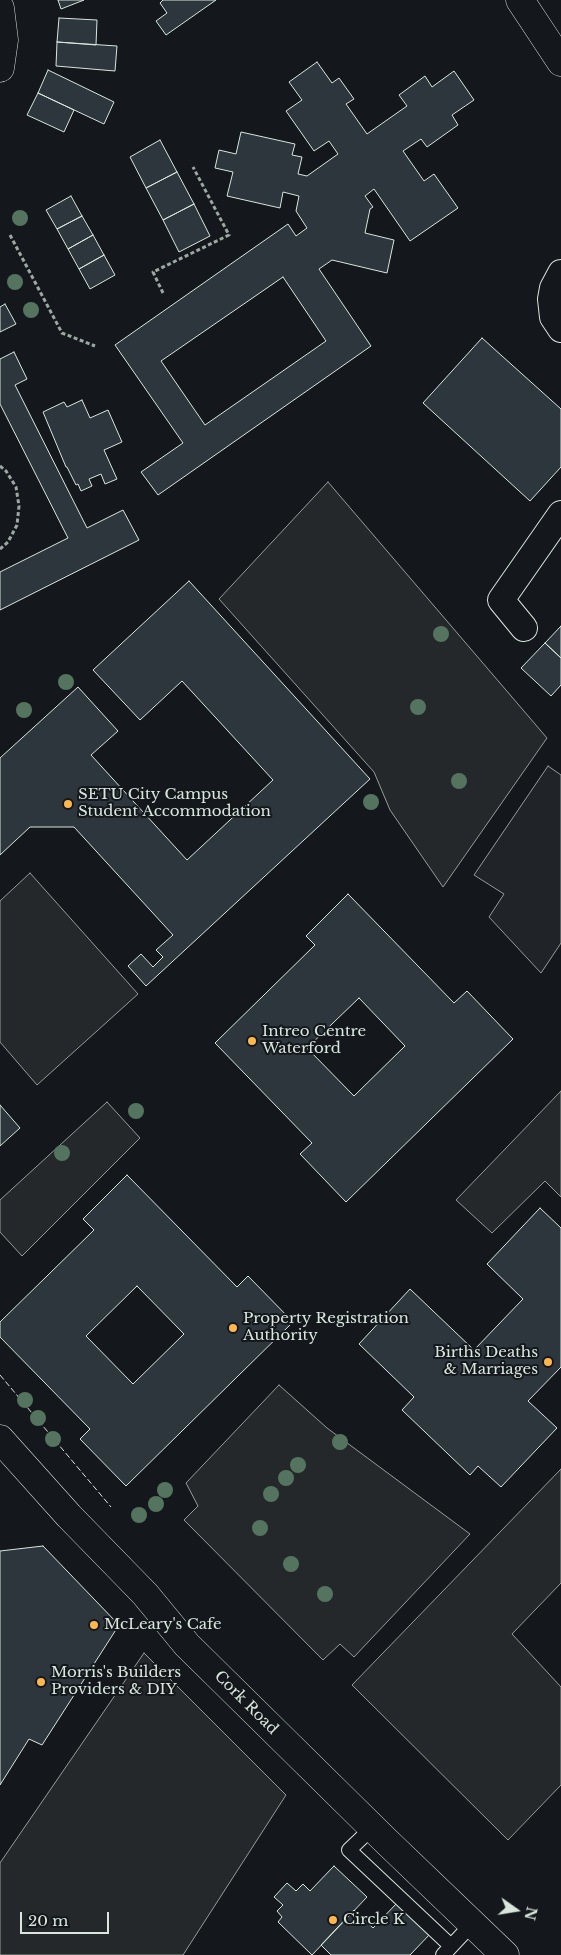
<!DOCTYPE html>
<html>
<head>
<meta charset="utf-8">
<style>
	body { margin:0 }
	#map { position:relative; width:561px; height:1955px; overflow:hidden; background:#14181c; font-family:"Libre Baskerville",serif }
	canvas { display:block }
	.north { position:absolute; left:491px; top:1885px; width:50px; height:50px; -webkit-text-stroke:4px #14181c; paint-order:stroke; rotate:103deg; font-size:14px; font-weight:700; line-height:20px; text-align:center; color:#d8e6dc }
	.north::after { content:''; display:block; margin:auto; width:18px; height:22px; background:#d8e6dc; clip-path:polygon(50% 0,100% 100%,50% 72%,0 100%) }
	.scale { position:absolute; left:20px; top:1912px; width:89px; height:22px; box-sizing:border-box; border:2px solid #d8e6dc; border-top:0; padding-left:6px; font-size:15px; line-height:18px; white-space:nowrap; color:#d8e6dc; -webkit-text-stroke:4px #14181c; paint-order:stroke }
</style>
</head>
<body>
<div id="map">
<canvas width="561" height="1955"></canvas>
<div class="north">N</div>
<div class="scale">20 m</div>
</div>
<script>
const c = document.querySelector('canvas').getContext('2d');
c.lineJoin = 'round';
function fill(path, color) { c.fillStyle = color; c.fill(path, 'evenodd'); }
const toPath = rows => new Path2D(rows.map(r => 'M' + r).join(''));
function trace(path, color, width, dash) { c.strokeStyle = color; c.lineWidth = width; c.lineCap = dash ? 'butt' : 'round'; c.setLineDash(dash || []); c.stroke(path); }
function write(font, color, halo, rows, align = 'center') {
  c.font = font + ' "Libre Baskerville",serif'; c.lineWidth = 4; c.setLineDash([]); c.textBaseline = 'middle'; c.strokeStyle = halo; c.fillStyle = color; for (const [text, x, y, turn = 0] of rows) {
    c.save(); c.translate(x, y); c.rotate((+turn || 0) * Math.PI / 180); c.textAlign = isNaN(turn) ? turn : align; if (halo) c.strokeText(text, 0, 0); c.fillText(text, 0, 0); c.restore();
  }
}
const green = toPath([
	[548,766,561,775,561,943,541,973,489,917,504,894,474,875,548,766]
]);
fill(green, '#202428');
trace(green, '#939e99', 1);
const parking = toPath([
	[328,482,547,738,443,887,390,810,374,772,219,599,328,482],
	[30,873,138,994,37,1085,0,1042,0,901,30,873],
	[561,1091,561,1197,545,1181,492,1233,456,1200,561,1091],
	[107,1102,140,1138,22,1256,0,1232,0,1200,107,1102],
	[279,1385,327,1428,470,1534,354,1657,340,1644,323,1660,184,1520,198,1506,186,1483,279,1385],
	[561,1469,561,1583,512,1634,561,1687,561,1785,508,1840,352,1685,561,1469],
	[144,1653,286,1795,183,1955,0,1955,0,1863,144,1653]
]);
fill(parking, '#24282b');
trace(parking, '#939e99', 1);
const building = toPath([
	[58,0,84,0,61,9,58,0],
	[163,0,216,0,166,35,156,21,167,13,160,3,163,0],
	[59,18,97,20,96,45,57,42,59,18],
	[57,42,117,46,115,71,56,66,57,42],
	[317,62,332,83,339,78,354,99,346,104,367,134,407,106,399,95,425,76,432,87,454,71,474,100,452,115,458,125,427,147,421,139,403,151,424,181,434,174,458,208,410,241,374,189,365,196,373,207,370,209,365,233,394,240,387,273,332,260,319,269,371,346,158,495,141,472,183,443,115,345,288,224,296,236,307,228,296,211,299,196,283,192,280,208,227,196,233,172,215,168,219,150,236,154,241,132,295,144,292,155,302,157,298,174,307,176,338,154,329,141,314,151,286,111,302,100,289,82,317,62],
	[283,277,326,341,205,425,161,361,283,277],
	[48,70,114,102,104,124,38,93,48,70],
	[38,93,74,110,64,132,27,115,38,93],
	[160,140,177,172,146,188,130,157,160,140],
	[177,172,194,204,163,220,146,188,177,172],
	[71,196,82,216,57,229,46,210,71,196],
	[194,204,210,236,179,252,163,220,194,204],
	[82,216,93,235,68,249,57,229,82,216],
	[93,235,104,255,79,269,68,249,93,235],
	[104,255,115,275,90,289,79,269,104,255],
	[5,304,16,324,0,332,0,307,5,304],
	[482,338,561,409,561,467,530,501,423,403,482,338],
	[14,352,27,379,15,385,87,528,123,510,139,540,0,610,0,572,68,538,0,404,0,359,14,352],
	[82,400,90,418,108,410,122,442,104,450,117,479,105,484,101,474,89,479,92,486,81,491,78,484,76,485,67,467,66,467,43,412,64,402,67,407,82,400],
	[189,581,370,779,146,986,128,966,141,954,153,967,163,957,156,950,173,935,74,827,30,827,0,855,0,758,78,687,118,731,91,755,187,860,273,780,182,681,140,720,93,670,189,581],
	[561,626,561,658,545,643,561,626],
	[545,643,561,658,561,685,551,696,521,668,545,643],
	[348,894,454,1003,467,991,513,1039,346,1202,300,1154,312,1143,215,1043,315,945,306,936,348,894],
	[359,998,405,1046,354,1096,307,1048,359,998],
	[0,1105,20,1128,0,1146,0,1105],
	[127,1175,237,1287,248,1276,293,1322,126,1486,80,1439,90,1429,0,1337,0,1322,94,1230,83,1219,127,1175],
	[137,1286,184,1334,133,1384,86,1336,137,1286],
	[540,1208,561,1228,561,1367,528,1401,557,1428,501,1487,478,1466,470,1475,402,1410,414,1397,359,1344,410,1289,474,1350,523,1299,487,1264,540,1208],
	[43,1546,119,1625,42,1745,29,1739,0,1785,0,1551,43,1546],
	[334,1866,367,1897,312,1955,278,1922,282,1917,277,1911,283,1905,274,1897,287,1883,296,1891,303,1884,310,1891,334,1866],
	[398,1902,431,1933,410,1955,331,1955,321,1945,354,1910,373,1928,398,1902]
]);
fill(building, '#2c363c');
trace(building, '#d8e6dc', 1);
const lane = toPath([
	[372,1828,349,1850,451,1946],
	[443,1955,472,1924]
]);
const street = toPath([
	[561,273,553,288,551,299,553,317,561,329],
	[524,628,501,600,561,514]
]);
const secondary = toPath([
	[520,0,561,62],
	[0,8,4,40,0,68],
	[0,1439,69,1516,145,1594,187,1645,385,1840,505,1955]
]);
trace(lane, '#d8e6dc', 16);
trace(street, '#d8e6dc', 28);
trace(secondary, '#d8e6dc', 29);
trace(toPath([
	[10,235,62,333,95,346],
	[163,293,153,272,229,235,193,167],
	[0,466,6,471,16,487,19,506,17,525,8,542,0,549]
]), '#9da8a2', 3, [4, 2.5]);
trace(lane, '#14181c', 14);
trace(street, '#14181c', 26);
trace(secondary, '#14181c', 28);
trace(toPath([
	[0,1375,111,1507]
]), '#d8e6dc', 1, [6, 2.5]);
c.fillStyle = '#55745f';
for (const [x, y] of [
	[20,218],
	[15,282],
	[31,310],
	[441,634],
	[66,682],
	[418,707],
	[24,710],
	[459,781],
	[371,802],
	[136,1111],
	[62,1153],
	[25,1400],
	[38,1418],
	[53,1439],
	[340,1442],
	[298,1465],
	[286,1478],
	[165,1490],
	[271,1494],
	[156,1504],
	[139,1515],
	[260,1528],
	[291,1564],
	[325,1594]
]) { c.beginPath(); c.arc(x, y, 8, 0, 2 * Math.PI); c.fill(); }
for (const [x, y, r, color] of [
	[68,804,5,"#ffb74d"],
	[252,1041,5,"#ffb74d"],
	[233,1328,5,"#ffb74d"],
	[548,1362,5,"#ffb74d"],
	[94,1625,5,"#ffb74d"],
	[41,1682,5,"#ffb74d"],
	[333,1920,5,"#ffb74d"]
]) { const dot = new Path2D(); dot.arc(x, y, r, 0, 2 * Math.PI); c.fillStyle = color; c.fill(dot); trace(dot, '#14181c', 2); }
write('15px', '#d8e6dc', '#14181c', [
	["SETU City Campus",78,795],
	["Student Accommodation",78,812],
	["Intreo Centre",262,1032],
	["Waterford",262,1049],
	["Property Registration",243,1319],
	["Authority",243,1336],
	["Births Deaths",538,1353,"right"],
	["& Marriages",538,1370,"right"],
	["McLeary's Cafe",104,1625],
	["Morris's Builders",51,1673],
	["Providers & DIY",51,1690],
	["Circle K",343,1920]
], 'left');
write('15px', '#d8e6dc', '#14181c', [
	["Cork Road",246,1703,45]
]);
</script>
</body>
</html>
